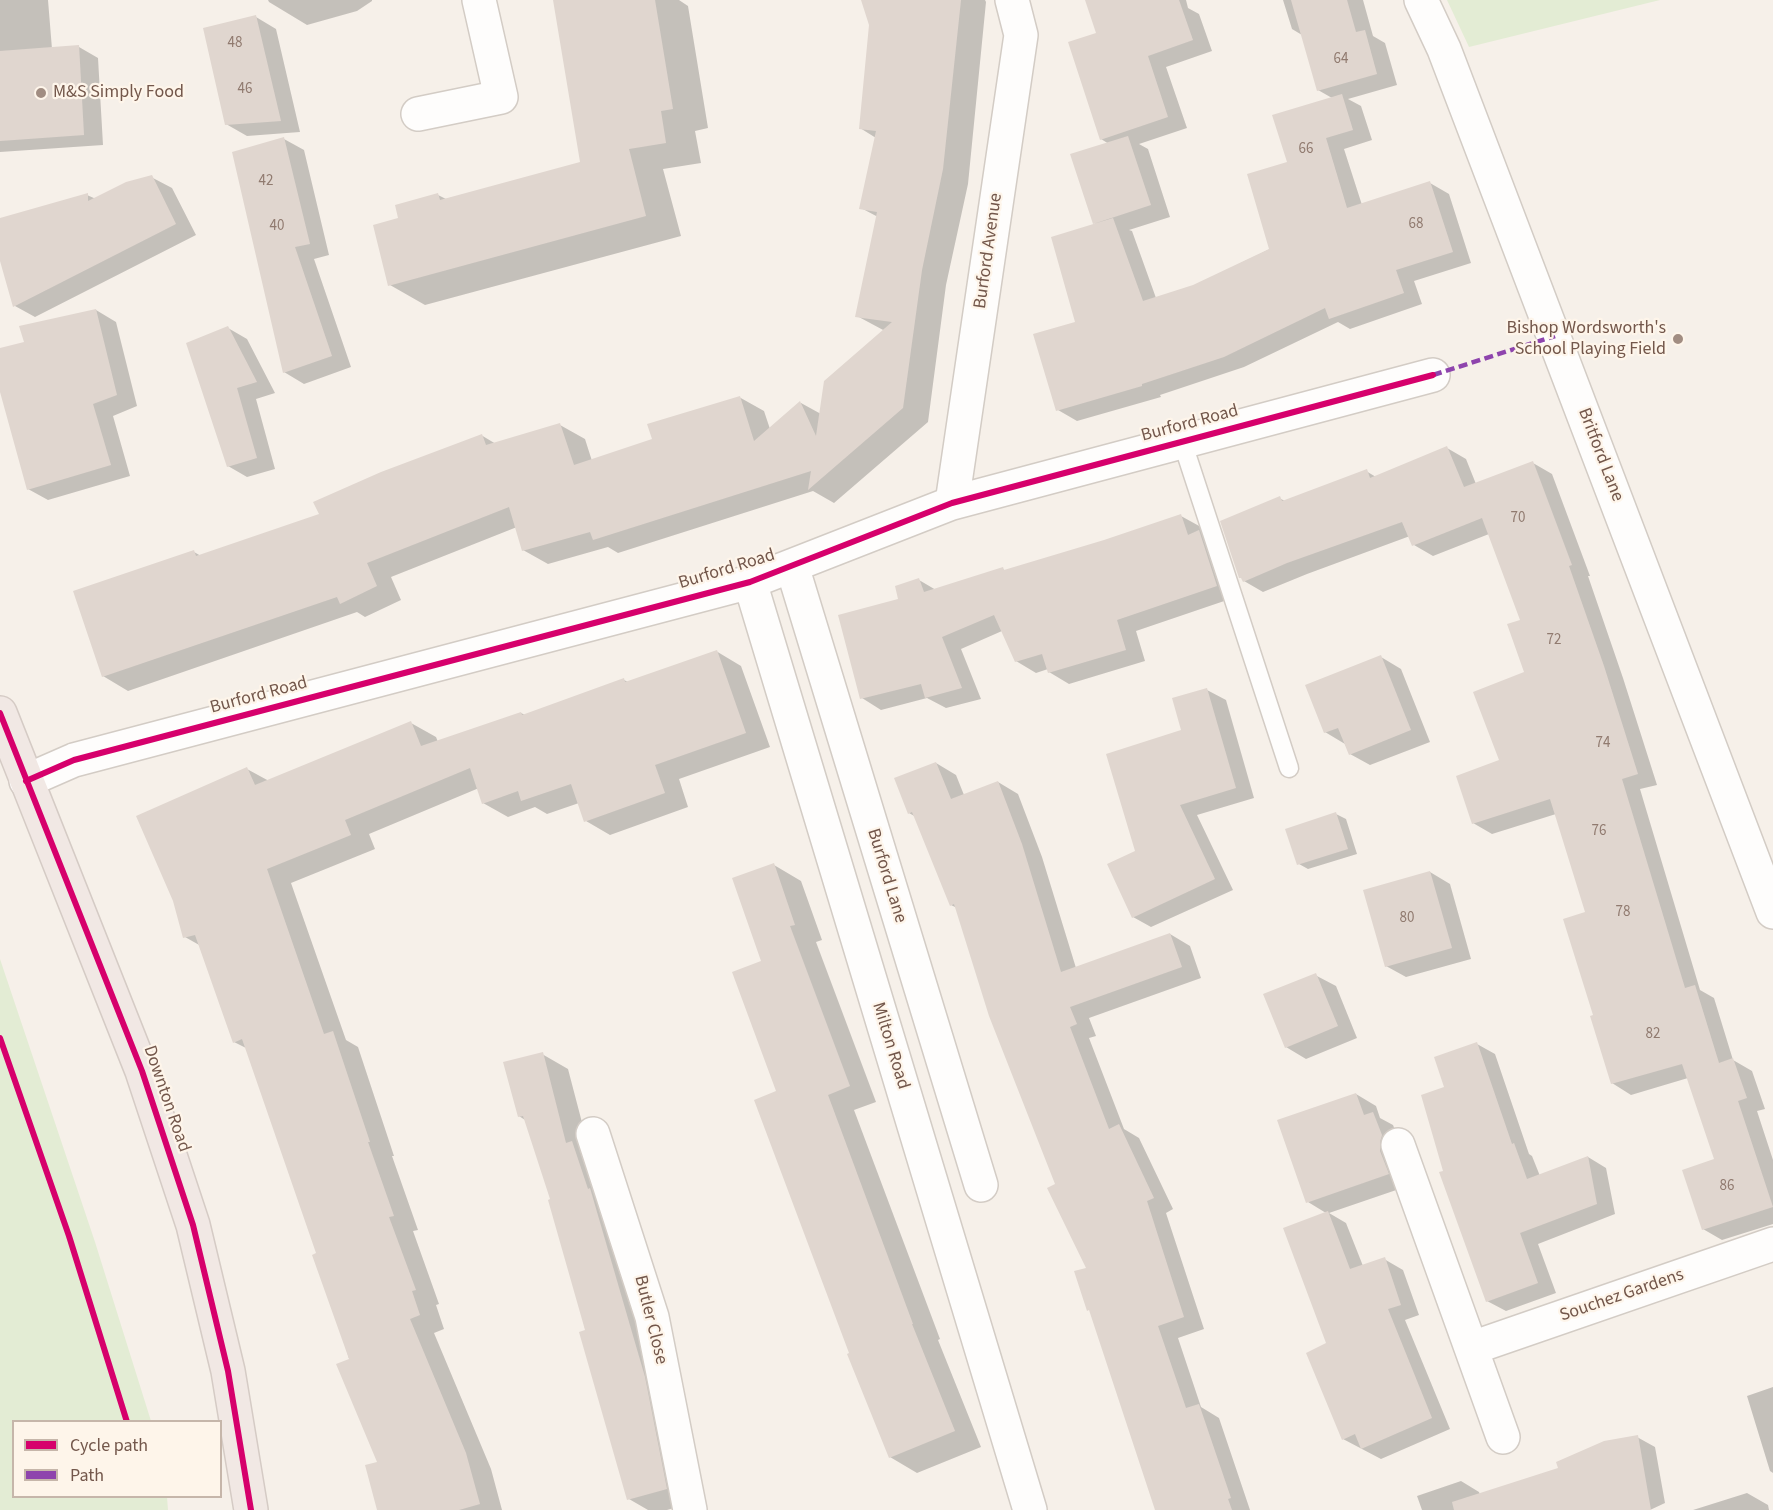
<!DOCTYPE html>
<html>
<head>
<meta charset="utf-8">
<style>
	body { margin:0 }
	#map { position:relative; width:1773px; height:1510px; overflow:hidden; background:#f6f0e9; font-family:"Source Sans 3",sans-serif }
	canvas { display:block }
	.legend { position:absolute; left:12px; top:1420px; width:210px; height:78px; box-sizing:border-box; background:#fef5ea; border:2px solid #c6b6aa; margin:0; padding:8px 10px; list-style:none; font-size:18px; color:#73574b }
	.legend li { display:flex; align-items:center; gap:12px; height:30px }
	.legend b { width:30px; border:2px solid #c6b6aa }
</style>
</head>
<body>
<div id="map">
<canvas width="1773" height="1510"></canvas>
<ul class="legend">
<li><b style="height:8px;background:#d6006c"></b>Cycle path</li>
<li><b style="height:8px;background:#8e44ad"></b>Path</li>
</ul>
</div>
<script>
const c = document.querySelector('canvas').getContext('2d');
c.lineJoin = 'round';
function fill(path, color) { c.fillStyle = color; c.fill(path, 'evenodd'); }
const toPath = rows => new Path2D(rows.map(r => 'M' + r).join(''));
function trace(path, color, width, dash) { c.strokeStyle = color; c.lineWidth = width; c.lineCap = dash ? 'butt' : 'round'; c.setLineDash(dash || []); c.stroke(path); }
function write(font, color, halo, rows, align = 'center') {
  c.font = font + ' "Source Sans 3",sans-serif'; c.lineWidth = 4.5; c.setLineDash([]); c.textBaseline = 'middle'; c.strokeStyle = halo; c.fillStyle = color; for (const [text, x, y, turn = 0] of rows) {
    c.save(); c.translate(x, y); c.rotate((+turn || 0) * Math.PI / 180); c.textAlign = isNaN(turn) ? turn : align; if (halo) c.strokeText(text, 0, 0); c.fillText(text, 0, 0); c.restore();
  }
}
fill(toPath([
	[1447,0,1660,0,1469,47],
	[0,959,95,1242,151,1421,14,1422,14,1496,167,1497,168,1510,0,1510]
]), '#e3ecd4');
fill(toPath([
	[0,0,48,0,52,49,79,47,98,58,103,145,0,152],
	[268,0,372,0,372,1,357,11,307,25,269,2],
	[555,0,679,0,688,6,708,128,695,131,701,163,663,169,681,236,425,305,390,285,400,219,438,195,446,199,581,163],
	[862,0,985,0,986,2,968,184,946,285,928,422,834,503,813,491,618,553,608,547,548,564,523,550,517,527,391,577,401,600,365,617,357,612,128,691,103,676,194,552,201,556,321,515,481,435,496,444,560,425,585,439,592,461,654,440,739,397,764,411,770,429,801,403,821,414,885,331,857,316,878,217,861,208,876,138,860,128,871,24],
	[1087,0,1186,0,1188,8,1199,14,1212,51,1166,67,1187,128,1139,144,1148,149,1170,217,1129,230,1132,231,1156,298,1193,286,1270,249,1289,163,1332,98,1318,90,1302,35,1292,29,1283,0,1363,0,1373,36,1385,43,1397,85,1348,99,1361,106,1372,140,1344,149,1362,205,1430,183,1449,194,1471,263,1414,281,1422,304,1350,329,1338,322,1244,367,1160,395,1161,397,1077,421,1058,410,1098,225,1094,223,1109,144,1101,139,1098,34],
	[256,17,276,29,300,132,247,136,226,124],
	[284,139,304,150,329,255,314,259,351,367,304,384,284,372],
	[151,177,172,188,196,235,35,317,15,306,0,256,0,220,87,195,96,199],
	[96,310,116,322,137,406,113,416,130,476,48,500,28,489,0,385,0,349,26,343],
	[228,328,247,339,275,393,256,399,275,469,247,477,228,466],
	[1447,448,1466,459,1476,484,1533,463,1552,474,1590,576,1588,576,1623,678,1657,785,1640,789,1700,990,1714,998,1733,1060,1752,1071,1765,1109,1757,1111,1773,1160,1773,1224,1722,1240,1703,1229,1716,1160,1688,1078,1631,1095,1612,1083,1595,1016,1587,913,1556,814,1492,834,1473,823,1501,761,1526,673,1522,620,1489,534,1433,556,1414,545,1410,536,1307,574,1263,592,1244,581,1279,498,1285,501,1366,471,1376,477],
	[1181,516,1201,527,1236,597,1136,631,1145,661,1069,684,1049,672,1048,669,1036,673,1016,661,1002,631,961,649,981,699,946,708,927,698,881,710,862,698,900,600,919,580,936,590,1003,569,1006,571,1105,541],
	[716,651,741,666,770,747,679,779,688,807,610,835,586,821,579,803,547,814,535,807,508,817,483,803,479,788,369,834,375,849,291,883,346,1040,358,1047,394,1156,392,1156,418,1230,413,1231,439,1304,436,1305,444,1329,434,1333,491,1469,502,1510,378,1510,380,1463,318,1254,248,1049,234,1042,201,946,185,937,247,769,269,781,411,723,436,737,438,742,521,713,525,715,624,680,628,682],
	[1381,657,1401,669,1430,742,1370,765,1350,754,1345,744,1325,732],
	[1207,690,1226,700,1254,798,1197,815,1233,890,1151,927,1133,917,1137,852,1183,731],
	[936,763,956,775,964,795,998,782,1018,794,1042,857,1076,968,1170,934,1190,946,1201,978,1089,1018,1096,1036,1089,1038,1124,1129,1139,1138,1173,1209,1166,1213,1204,1329,1178,1338,1201,1407,1219,1418,1250,1510,1156,1510,1130,1427,1088,1269,957,908,951,905,916,817,909,813],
	[1336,814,1346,819,1357,854,1308,869,1299,864],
	[774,865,801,881,822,940,816,942,876,1102,854,1110,940,1339,938,1340,981,1447,917,1473,890,1457,851,1354,778,1092,763,961],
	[1430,872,1450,884,1471,959,1406,977,1386,966],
	[1315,975,1336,986,1357,1038,1306,1059,1286,1047],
	[1477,1044,1495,1054,1529,1154,1532,1156,1540,1176,1588,1157,1606,1168,1615,1214,1538,1244,1556,1293,1506,1311,1487,1301,1445,1172,1446,1088],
	[542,1054,568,1069,590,1153,691,1503,667,1510,648,1510,629,1499,552,1200,525,1120,519,1116],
	[1356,1094,1376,1106,1380,1118,1393,1125,1402,1148,1408,1186,1329,1213,1346,1223,1363,1266,1384,1259,1403,1270,1419,1315,1405,1320,1450,1429,1381,1459,1343,1439,1328,1343,1326,1213,1308,1202],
	[1773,1387,1773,1473,1770,1471,1747,1396],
	[1637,1437,1655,1447,1665,1503,1650,1510,1422,1510,1417,1496,1461,1481,1479,1492,1480,1495,1560,1469],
	[1747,1493,1768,1505,1769,1510,1693,1510]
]), '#0003');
fill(toPath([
	[553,0,655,0,673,109,661,111,666,143,629,149,646,216,388,286,373,225,398,218,395,205,438,193,440,200,580,162],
	[861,0,961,0,943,169,922,270,903,408,808,490,811,471,593,540,590,532,522,551,509,507,367,563,377,586,340,604,337,597,102,677,73,591,194,550,196,556,319,514,313,502,381,472,482,434,486,445,560,423,574,465,652,439,647,424,740,396,754,441,800,401,816,436,824,381,892,322,855,317,877,212,859,209,876,131,859,129,869,25],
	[1085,0,1179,0,1193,40,1148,56,1168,117,1100,140,1068,42,1096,33],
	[1291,0,1347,0,1356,32,1365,30,1377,74,1317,91],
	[256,15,281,121,225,125,203,28],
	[79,45,84,135,0,141,0,51],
	[1342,94,1353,130,1326,138,1347,208,1430,181,1453,252,1396,270,1404,293,1329,319,1325,308,1224,357,1142,384,1142,386,1056,411,1033,334,1075,322,1051,237,1113,218,1143,301,1193,285,1269,249,1247,174,1287,162,1272,115],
	[1128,136,1151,205,1093,224,1070,154],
	[284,137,310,244,295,247,332,356,283,373,232,152],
	[152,175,176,224,13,307,0,261,0,218,88,193,88,201,126,182],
	[96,309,117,395,93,404,111,465,27,490,0,392,0,348,24,342,19,326],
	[228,326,257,382,237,388,257,458,227,467,186,343],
	[1447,446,1464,487,1533,461,1572,565,1569,566,1604,666,1638,774,1622,779,1685,988,1695,985,1719,1063,1733,1058,1747,1098,1738,1101,1773,1207,1702,1230,1682,1170,1714,1159,1682,1064,1611,1084,1590,1016,1593,1015,1563,919,1585,912,1550,799,1472,824,1456,776,1499,760,1473,692,1524,672,1507,624,1520,620,1482,518,1412,546,1402,522,1287,563,1243,582,1241,578,1239,578,1220,521,1280,496,1282,501,1367,469,1370,478],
	[1181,514,1188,535,1199,530,1217,586,1117,620,1126,650,1048,673,1042,654,1015,662,994,615,942,637,962,688,925,698,921,684,860,699,838,615,898,599,895,586,919,578,924,592,1003,567,1004,570,1104,540],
	[717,650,746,733,655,765,665,793,584,822,571,784,521,801,518,791,482,804,470,768,345,820,351,835,267,869,324,1034,333,1031,370,1142,368,1142,394,1216,389,1217,416,1290,412,1291,420,1315,410,1319,466,1453,480,1504,459,1510,377,1510,365,1465,377,1462,336,1364,349,1359,312,1255,316,1253,242,1039,233,1043,195,935,183,938,173,901,136,816,247,767,255,785,411,721,421,746,521,712,522,715,624,678,625,682],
	[1381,655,1411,730,1349,755,1338,728,1324,733,1305,685],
	[1207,688,1236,788,1180,805,1215,879,1132,918,1107,864,1135,851,1106,754,1181,730,1172,698],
	[936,762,951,799,998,781,1022,844,1061,972,1170,933,1182,967,1070,1007,1077,1024,1070,1027,1109,1129,1119,1124,1154,1198,1147,1201,1184,1317,1158,1326,1186,1408,1199,1404,1231,1498,1228,1499,1232,1510,1155,1510,1089,1310,1087,1311,1074,1271,1086,1268,1047,1188,1055,1184,989,1016,954,904,950,906,912,812,908,814,894,778],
	[1336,812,1348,849,1297,865,1285,829],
	[774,863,795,925,790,926,850,1086,828,1095,913,1324,912,1324,955,1431,889,1458,847,1354,849,1353,754,1100,776,1091,732,972,761,961,732,878],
	[1430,871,1452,948,1385,967,1363,890],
	[1316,973,1338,1026,1285,1048,1263,994],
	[1477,1042,1512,1144,1514,1143,1527,1179,1588,1156,1597,1204,1520,1233,1538,1283,1486,1302,1439,1172,1443,1171,1421,1095,1444,1087,1434,1057],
	[543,1052,566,1143,572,1141,588,1189,590,1188,645,1377,667,1489,627,1500,579,1332,585,1330,548,1200,550,1199,523,1116,518,1117,503,1062],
	[1356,1093,1364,1115,1373,1112,1382,1135,1380,1142,1380,1151,1389,1174,1306,1203,1277,1120],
	[1328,1211,1350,1269,1385,1257,1401,1305,1388,1309,1432,1418,1361,1449,1355,1434,1342,1440,1306,1353,1326,1343,1283,1228],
	[1638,1435,1651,1510,1454,1510,1452,1502,1558,1468,1556,1462,1604,1441]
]), '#e0d6cf');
const lane = toPath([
	[1182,441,1289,768]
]);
const street = toPath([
	[1421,0,1444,49,1773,912],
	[418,114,501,97,479,0],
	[952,503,1021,35,1012,0],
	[792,566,981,1185],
	[750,582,1030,1510],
	[26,781,74,760,750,582,952,503,1433,375],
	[593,1134,652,1317,690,1510],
	[1398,1145,1503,1437],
	[1472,1348,1773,1244]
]);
const highway = toPath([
	[0,713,142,1071,193,1225,228,1371,251,1510]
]);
trace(lane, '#d3ccc5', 21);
trace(street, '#d3ccc5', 36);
trace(highway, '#d5cbc5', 36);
trace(lane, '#fefdfc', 18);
trace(street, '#fefdfc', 33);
trace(highway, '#f1e8e4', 33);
trace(toPath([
	[1433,375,1555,336]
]), '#8e44ad', 4.5, [9, 4.5]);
trace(toPath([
	[0,713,142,1071,193,1225,228,1371,251,1510],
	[26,781,74,760,750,582,952,503,1433,375],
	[0,1038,69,1236,127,1422]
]), '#d6006c', 6);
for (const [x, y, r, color] of [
	[41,93,6,"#a18d82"],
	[1678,339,6,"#a18d82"]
]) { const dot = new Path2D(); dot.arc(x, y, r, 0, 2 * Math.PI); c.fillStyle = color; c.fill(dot); trace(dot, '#fef5ea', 2); }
write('15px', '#907a6f', null, [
	["48",235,44],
	["64",1341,60],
	["46",245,90],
	["66",1306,150],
	["42",266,182],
	["68",1416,225],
	["40",277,227],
	["70",1518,519],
	["72",1554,641],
	["74",1603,744],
	["76",1599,832],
	["78",1623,913],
	["80",1407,919],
	["82",1653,1035],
	["86",1727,1187]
]);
write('18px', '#73574b', '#fef5ea', [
	["M&S Simply Food",53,93],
	["Bishop Wordsworth's",1666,329,"right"],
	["School Playing Field",1666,350,"right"]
], 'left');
write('18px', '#73574b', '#fef5ea', [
	["Burford Avenue",989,251,-82],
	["Burford Road",1190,424,-15],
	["Britford Lane",1600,455,69],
	["Burford Road",727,570,-17],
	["Burford Road",259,696,-15],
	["Burford Lane",886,876,73],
	["Milton Road",890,1046,73],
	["Downton Road",166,1099,71],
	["Souchez Gardens",1622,1296,-19],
	["Butler Close",650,1320,76]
]);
</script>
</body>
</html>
